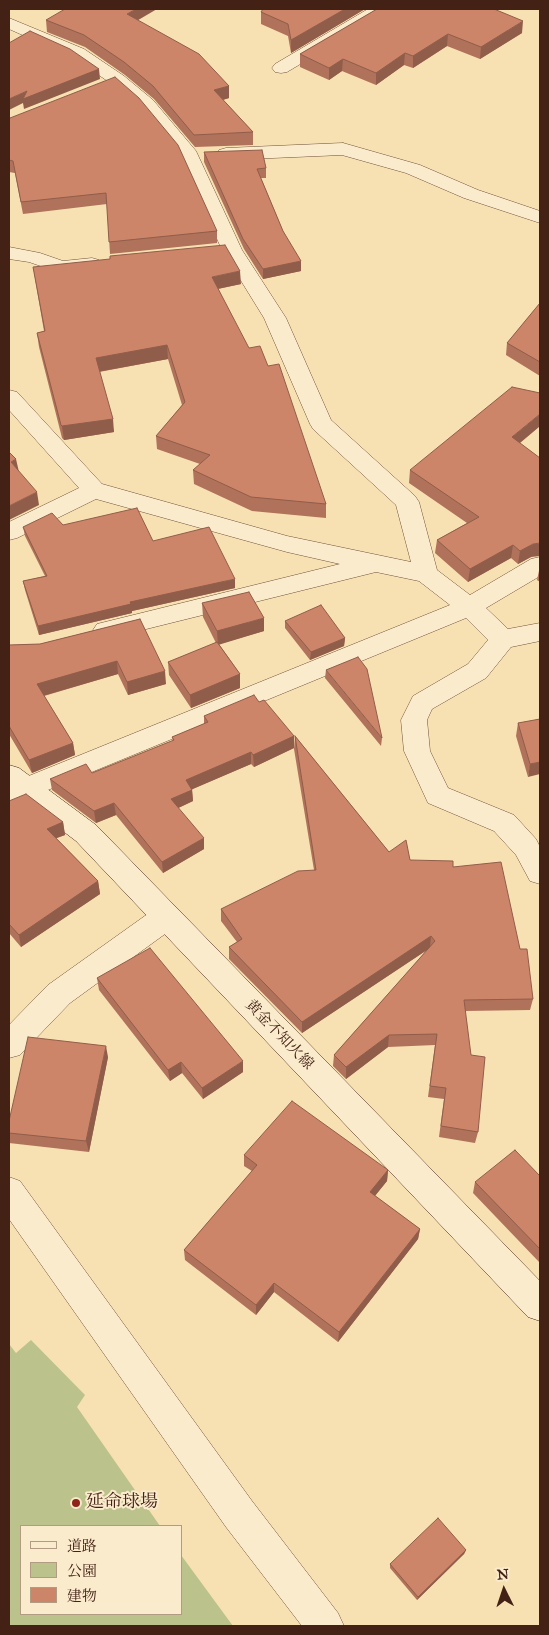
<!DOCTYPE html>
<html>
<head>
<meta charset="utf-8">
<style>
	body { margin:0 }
	#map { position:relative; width:549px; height:1635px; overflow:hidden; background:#f7e0b1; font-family:"IM FELL Great Primer","Noto Serif JP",serif }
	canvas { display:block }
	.frame { position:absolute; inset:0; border:10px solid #432215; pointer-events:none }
	.legend { position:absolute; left:20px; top:1525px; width:162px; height:90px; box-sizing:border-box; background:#faebcc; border:1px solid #b19b83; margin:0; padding:6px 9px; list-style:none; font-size:15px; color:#432215 }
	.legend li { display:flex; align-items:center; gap:10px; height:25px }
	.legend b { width:25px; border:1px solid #b19b83 }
	.north { position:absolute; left:479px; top:1565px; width:50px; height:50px; -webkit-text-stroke:4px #faebcc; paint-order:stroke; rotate:356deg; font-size:14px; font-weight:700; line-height:20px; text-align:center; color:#432215 }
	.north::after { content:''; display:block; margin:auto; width:18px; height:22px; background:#432215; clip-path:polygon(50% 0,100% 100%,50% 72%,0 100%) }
</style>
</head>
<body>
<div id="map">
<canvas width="549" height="1635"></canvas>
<div class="frame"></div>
<ul class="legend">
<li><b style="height:6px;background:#faebcc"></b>道路</li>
<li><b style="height:14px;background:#bcc28c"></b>公園</li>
<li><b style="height:14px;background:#cd8569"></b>建物</li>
</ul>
<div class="north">N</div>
</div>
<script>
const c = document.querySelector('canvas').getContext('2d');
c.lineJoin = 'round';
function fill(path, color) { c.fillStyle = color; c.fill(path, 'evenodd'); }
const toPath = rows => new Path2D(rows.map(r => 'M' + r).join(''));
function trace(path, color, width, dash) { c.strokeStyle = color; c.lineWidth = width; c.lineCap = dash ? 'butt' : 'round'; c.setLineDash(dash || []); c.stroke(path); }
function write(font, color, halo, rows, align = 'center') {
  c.font = font + ' "IM FELL Great Primer","Noto Serif JP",serif'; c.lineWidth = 4; c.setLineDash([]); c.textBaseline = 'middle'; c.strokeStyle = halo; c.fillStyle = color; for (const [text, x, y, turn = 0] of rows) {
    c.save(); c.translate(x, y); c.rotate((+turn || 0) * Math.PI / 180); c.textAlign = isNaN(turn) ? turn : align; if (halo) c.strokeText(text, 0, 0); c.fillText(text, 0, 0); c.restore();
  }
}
fill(toPath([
	[31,1340,85,1395,77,1407,160,1526,21,1526,21,1614,181,1614,181,1555,233,1626,9,1626,9,1344,16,1353]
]), '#bcc28c');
const minor = toPath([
	[368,9,389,9,386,13,287,72,281,73,275,72,272,68,275,64,368,9],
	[9,18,84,49,124,76,153,100,196,151,242,250,286,318,331,420,415,496,419,502,437,570,470,595,531,559,540,557,540,576,486,608,508,629,540,623,540,641,511,647,486,678,432,709,427,720,430,751,448,788,514,815,536,839,540,847,540,884,530,881,516,855,494,831,428,803,404,751,401,720,413,696,468,664,488,640,466,618,9,806,9,784,450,605,419,581,376,572,106,639,97,636,93,630,97,624,340,564,287,552,96,499,17,538,9,540,9,522,79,488,9,410,9,390,17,392,102,484,287,536,411,562,396,505,313,429,310,424,264,318,222,250,180,156,141,108,112,84,72,57,9,29,9,18],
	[343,143,420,165,478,190,540,211,540,223,464,198,406,173,342,155,226,160,219,158,217,154,219,150,226,148,343,143],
	[9,247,40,253,63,261,92,258,99,260,102,264,99,268,92,270,61,273,29,262,9,259,9,247],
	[166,905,176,908,180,917,176,926,70,1003,20,1055,9,1058,9,1025,48,985,156,908,166,905]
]);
const tertiary = toPath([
	[9,1177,20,1181,252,1501,338,1613,344,1626,302,1626,226,1527,9,1219,9,1177]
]);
const secondary = toPath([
	[9,765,19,768,96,825,540,1281,540,1321,528,1317,76,841,9,790,9,765]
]);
trace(minor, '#70523c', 1);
trace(tertiary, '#70523c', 1);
trace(secondary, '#432215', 1);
fill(minor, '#faebcc');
fill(tertiary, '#faebcc');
fill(secondary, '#faebcc');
fill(toPath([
	[263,9,365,9,291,53,288,36,261,24,261,12],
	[377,9,522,33,480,59,447,46,413,68,404,65,376,85,342,71,329,80,300,67,300,54],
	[46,20,138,20,229,86,229,98,223,100,253,132,253,145,195,147,154,99,125,75,85,47,47,32],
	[9,120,217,231,217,243,110,254,107,204,23,214,15,173,9,172],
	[204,152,266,168,266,178,261,178,283,231,301,271,263,279,244,249,204,162],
	[33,267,241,284,218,289,326,504,326,518,252,511,194,484,193,470,200,464,157,449,156,436,182,405,168,359,99,372,114,432,64,440,62,438,39,347,37,333,44,331],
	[540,303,540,376,506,355,507,343],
	[540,426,520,443,531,557,518,564,511,558,468,582,435,553,437,540,467,523,409,483,410,470],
	[63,525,153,541,235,588,132,611,132,613,39,635,25,590,23,581,45,576,25,536,23,527],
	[540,566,540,582,537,580],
	[202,603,264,631,219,644,240,674,240,688,191,708,169,675,168,662,216,643,203,617],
	[140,619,166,684,128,695,118,674,44,696,73,743,75,755,32,773,9,734,9,645,40,644],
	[285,621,345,638,344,646,310,660,285,628],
	[326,670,382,738,381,746,325,678],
	[259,702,294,736,294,748,254,767,251,764,192,789,193,801,178,808,204,849,163,873,116,815,96,823,52,790,50,779,92,773,173,741,172,737,204,724,204,716],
	[540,719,528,777,516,736,518,723],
	[295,736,389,852,410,860,453,867,520,949,533,999,530,1010,465,1011,478,1132,475,1143,439,1137,444,1099,428,1097,435,1045,388,1047,346,1079,333,1066,334,1055,427,950,302,1033,229,959,229,947,237,942,221,921,221,909,314,870,294,749],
	[9,801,63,822,65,835,56,838,98,881,100,894,21,947,9,933],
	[97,978,243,1072,203,1099,182,1073,170,1081,99,990],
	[108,1057,89,1152,9,1143,9,1121],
	[244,1155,388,1170,387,1181,375,1196,420,1229,418,1239,338,1342,274,1292,256,1315,185,1260,184,1250,252,1171,244,1166],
	[540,1176,540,1263,473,1193,475,1182],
	[466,1550,464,1554,417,1600,390,1568,390,1564]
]), '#b0725a');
fill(toPath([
	[136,9,157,9,128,26,127,14],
	[345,9,365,9,291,53,291,40],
	[523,21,522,33,480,59,481,47],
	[448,34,447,46,413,68,413,56],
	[405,53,404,65,376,85,376,73],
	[343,59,342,71,329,80,329,68],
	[99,69,100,79,24,109,23,103,9,110,9,99,27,91],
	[229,86,229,98,215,102,214,90],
	[301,261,301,271,263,279,263,269],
	[240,271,241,284,212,290,212,277],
	[167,345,168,359,97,372,96,358],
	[540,414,540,426,510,451,512,437],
	[113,419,114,432,64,440,62,426],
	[16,459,19,472,11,462],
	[37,492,39,505,9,520,9,506],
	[540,543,540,556,531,557,518,564,520,551,533,544],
	[513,545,511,558,468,582,470,569],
	[235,579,235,588,132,611,132,613,39,635,38,626,130,602],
	[264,618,264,631,218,645,217,631],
	[345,638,344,646,310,660,311,652],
	[117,661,118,674,39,697,37,684],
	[165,671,166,684,128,695,127,682],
	[240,674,240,688,191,708,190,695],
	[294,736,294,748,254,767,253,755],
	[73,743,75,755,32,773,29,760],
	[251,752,251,764,186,792,186,780],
	[540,762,540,774,528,777,530,764],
	[192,790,193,801,172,811,171,799],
	[114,803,116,815,96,823,94,811],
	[63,822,65,835,49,841,47,829],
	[204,838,204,849,163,873,162,862],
	[98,881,100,894,21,947,19,935],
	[431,936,430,948,302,1033,302,1022],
	[389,1035,388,1047,346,1079,346,1067],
	[106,1046,108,1057,89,1152,86,1141],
	[243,1061,243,1072,203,1099,202,1088],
	[181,1062,182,1073,170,1081,168,1070],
	[388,1170,387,1181,369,1203,370,1192],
	[420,1229,418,1239,338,1342,339,1332],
	[274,1283,274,1292,256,1315,256,1305],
	[466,1550,464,1554,417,1600,418,1597]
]), '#905d4a');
const building = toPath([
	[65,9,136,9,127,14,199,54,229,86,214,90,253,132,194,135,153,86,124,62,84,35,46,20,65,9],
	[263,9,345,9,291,40,288,24,261,12,263,9],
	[377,9,494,9,523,21,481,47,448,34,413,56,405,53,376,73,343,59,329,68,300,54,377,9],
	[30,31,70,49,99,69,23,99,27,91,9,99,9,43,30,31],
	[115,77,139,98,178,145,217,231,109,242,106,193,21,202,13,161,9,160,9,120,10,118,115,77],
	[262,150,266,168,257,169,283,231,301,261,263,269,243,239,204,152,262,150],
	[225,245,240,271,212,277,249,348,260,346,268,366,279,364,326,504,251,497,193,470,210,455,156,436,185,402,167,345,96,358,113,419,62,426,61,425,37,333,45,331,33,267,110,259,110,256,225,245],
	[540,303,540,362,507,343,540,303],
	[512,387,540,393,540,414,512,437,540,458,540,543,533,544,520,551,513,545,470,569,437,540,479,517,410,470,512,387],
	[9,452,16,459,11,462,37,492,9,506,9,452],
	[137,508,153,541,209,527,235,579,130,602,131,604,38,626,23,581,47,576,23,527,52,513,63,525,137,508],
	[249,592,264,618,217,631,202,603,249,592],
	[321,605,345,638,311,652,285,621,321,605],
	[140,619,165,671,127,682,117,661,37,684,73,743,29,760,9,726,9,645,40,644,140,619],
	[217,642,240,674,190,695,168,662,217,642],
	[358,657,367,669,382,738,326,670,358,657],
	[254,695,259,702,264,700,294,736,253,755,251,752,186,780,192,790,171,799,204,838,162,862,114,803,94,811,50,779,86,764,92,773,174,740,172,737,208,722,204,716,254,695],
	[540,719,540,762,530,764,518,723,540,719],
	[295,736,389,852,406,840,410,860,453,861,453,867,501,862,520,949,527,949,533,999,464,1000,471,1055,485,1057,478,1132,441,1126,446,1088,430,1086,437,1034,389,1035,346,1067,334,1055,435,941,431,936,302,1022,229,947,242,939,221,909,298,871,316,870,295,736],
	[26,794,63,822,47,829,98,881,19,935,9,924,9,801,26,794],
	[150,948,243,1061,202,1088,181,1062,168,1070,97,978,150,948],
	[28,1037,106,1046,86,1141,9,1133,9,1121,28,1037],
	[292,1101,388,1170,370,1192,420,1229,339,1332,274,1283,256,1305,184,1250,257,1165,244,1155,292,1101],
	[515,1150,540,1176,540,1249,475,1182,515,1150],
	[438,1518,466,1550,418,1597,390,1564,438,1518]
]);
fill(building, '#cd8569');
trace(building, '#905d4a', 1);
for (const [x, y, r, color] of [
	[76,1503,5,"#8f2418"]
]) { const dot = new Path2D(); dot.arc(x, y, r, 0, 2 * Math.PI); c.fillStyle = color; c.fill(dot); trace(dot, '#faebcc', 2); }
write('15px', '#432215', '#faebcc', [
	["黄金不知火線",279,1035,46]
]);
write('18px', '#432215', '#faebcc', [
	["延命球場",86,1503]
], 'left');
</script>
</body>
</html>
